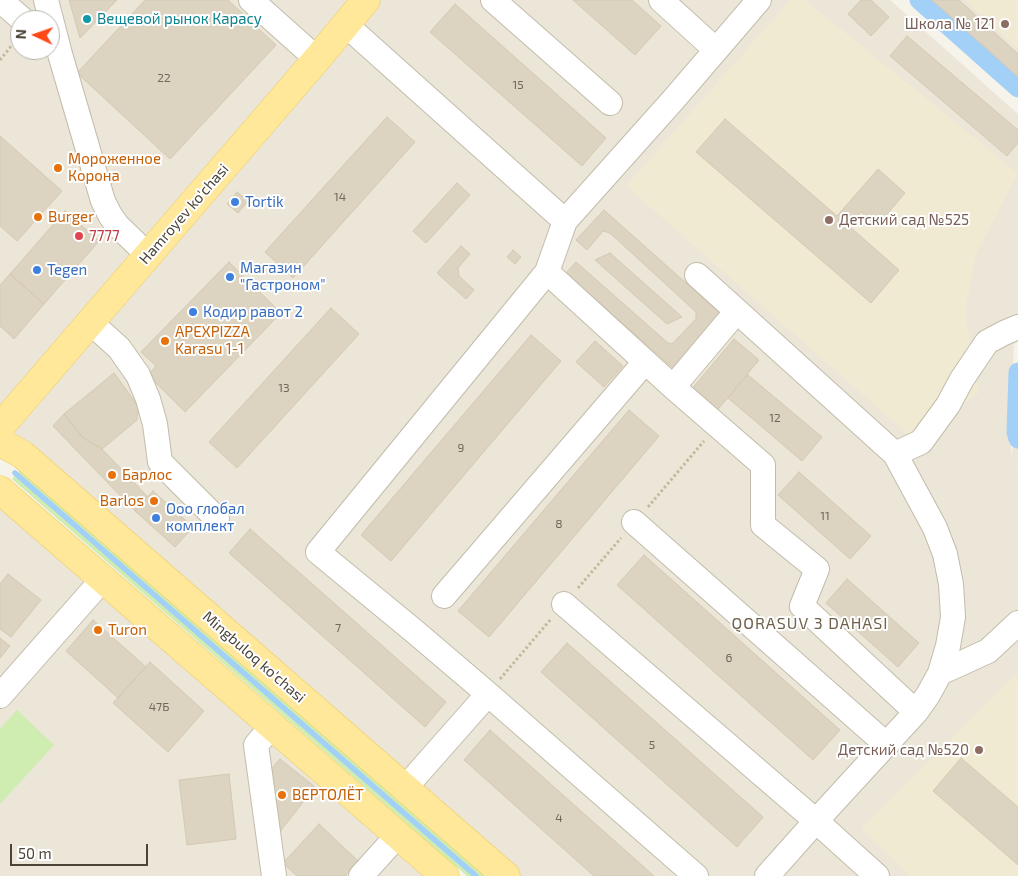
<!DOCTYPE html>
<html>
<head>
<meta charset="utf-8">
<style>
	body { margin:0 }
	#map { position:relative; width:1018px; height:876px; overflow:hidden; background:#f6f3ea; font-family:"Exo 2",sans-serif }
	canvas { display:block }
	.north { position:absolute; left:10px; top:10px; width:50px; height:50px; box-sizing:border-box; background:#fff; border:1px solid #b7b4af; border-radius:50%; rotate:273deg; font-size:14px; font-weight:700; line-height:20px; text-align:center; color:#4b4437 }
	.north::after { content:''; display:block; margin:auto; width:18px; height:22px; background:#ff4718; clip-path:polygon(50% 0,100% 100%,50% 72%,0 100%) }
	.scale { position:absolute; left:10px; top:844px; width:138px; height:22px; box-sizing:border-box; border:2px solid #4b4437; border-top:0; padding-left:6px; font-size:15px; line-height:18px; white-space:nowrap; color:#4b4437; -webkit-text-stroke:4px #fff; paint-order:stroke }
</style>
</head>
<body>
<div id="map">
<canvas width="1018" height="876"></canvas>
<div class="north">N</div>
<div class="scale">50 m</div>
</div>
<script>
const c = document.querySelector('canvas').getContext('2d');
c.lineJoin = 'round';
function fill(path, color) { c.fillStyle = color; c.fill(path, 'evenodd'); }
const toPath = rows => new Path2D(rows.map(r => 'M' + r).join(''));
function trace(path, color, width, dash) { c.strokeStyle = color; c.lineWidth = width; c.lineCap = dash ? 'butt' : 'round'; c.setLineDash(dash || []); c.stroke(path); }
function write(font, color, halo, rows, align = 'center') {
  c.font = font + ' "Exo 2",sans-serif'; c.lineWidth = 4; c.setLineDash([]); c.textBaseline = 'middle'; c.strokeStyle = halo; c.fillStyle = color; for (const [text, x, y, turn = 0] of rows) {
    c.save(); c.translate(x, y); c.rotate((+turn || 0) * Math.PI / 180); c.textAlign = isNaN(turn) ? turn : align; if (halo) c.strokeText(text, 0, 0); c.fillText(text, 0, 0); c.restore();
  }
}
fill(toPath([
	[0,0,890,0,1018,114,1018,319,1014,333,1011,456,1018,421,1018,468,1016,467,1018,469,1018,876,506,876,0,442],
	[20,20,50,20,50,50,20,50],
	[921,0,1018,0,1018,87],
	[0,490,445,876,0,876]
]), '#ebe6d8');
fill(toPath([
	[790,0,805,0,1018,173,976,254,965,312,979,393,914,440,626,186],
	[965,0,1018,0,1018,49],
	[1018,672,1018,876,910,876,861,829]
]), '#f0ead3');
fill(toPath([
	[20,470,485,876,467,876,12,479],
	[17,710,54,745,0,804,0,729]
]), '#cfedb0');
trace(toPath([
	[15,473,476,876]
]), '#a2d0f7', 5.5);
trace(toPath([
	[919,0,1018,88],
	[1018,372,1016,432,1018,439]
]), '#a2d0f7', 19);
const building = toPath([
	[69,0,117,0,80,38,69,0],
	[145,0,228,0,276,45,170,159,77,73,145,0],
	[573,0,632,0,661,26,635,55,573,0],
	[861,0,871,0,889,17,871,36,848,14,861,0],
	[932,0,959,0,1018,54,1018,77,932,0],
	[455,4,606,138,582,166,430,32,455,4],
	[907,36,1018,130,1018,143,1007,156,890,56,907,36],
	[387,117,415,142,293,278,265,252,387,117],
	[725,119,837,216,878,169,905,193,877,226,861,212,849,226,899,270,871,303,696,152,725,119],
	[0,136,62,191,17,241,0,226,0,136],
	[457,183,470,195,426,243,413,231,457,183],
	[237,192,248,201,238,213,227,204,237,192],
	[604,210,722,315,674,369,566,273,576,262,668,343,672,344,696,319,696,312,610,233,603,231,587,250,576,240,604,210],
	[65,211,99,241,44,304,10,274,65,211],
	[461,246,470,254,458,268,459,276,474,290,466,299,437,273,461,246],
	[513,250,521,257,515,264,507,257,513,250],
	[610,253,682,317,667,324,595,260,610,253],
	[229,262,281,313,185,412,148,375,156,366,141,352,229,262],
	[10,274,44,304,14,339,0,326,0,285,10,274],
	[331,308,359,334,237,468,209,442,331,308],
	[531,335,561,361,391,561,361,535,531,335],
	[734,339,759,360,715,413,690,391,734,339],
	[595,341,623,366,604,387,576,362,595,341],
	[114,373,138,406,137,420,102,449,82,437,64,414,114,373],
	[748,375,822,437,802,461,728,398,748,375],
	[629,410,659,436,489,637,458,611,629,410],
	[64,414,82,437,102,449,147,496,135,511,53,426,64,414],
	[799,472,871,536,850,559,778,495,799,472],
	[153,491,193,527,175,547,135,511,153,491],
	[250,529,446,702,425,727,229,553,250,529],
	[644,555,840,730,813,760,617,585,644,555],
	[8,574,41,600,11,637,0,629,0,584,8,574],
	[847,579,919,643,898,667,826,603,847,579],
	[93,620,146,667,118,698,66,651,93,620],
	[0,638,10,646,0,658,0,638],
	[567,643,763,817,737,847,541,672,567,643],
	[150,662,204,711,168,752,113,703,150,662],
	[490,730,654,876,594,876,464,760,490,730],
	[961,758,1018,807,1018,865,933,791,961,758],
	[280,759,315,787,278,834,266,775,280,759],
	[229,774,236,839,187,845,179,780,229,774],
	[319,824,358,861,345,876,297,876,283,863,319,824]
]);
fill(building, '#dcd3c1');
trace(building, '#d5c9b1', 1);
const minor = toPath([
	[0,0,23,20],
	[46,0,60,54,103,201,110,215,117,225,148,255],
	[251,0,317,59],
	[493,0,610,103],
	[661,0,716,50],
	[346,25,565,221],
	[547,272,673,387,737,311],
	[697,275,895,454,935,528,945,554,951,584,953,617,948,646,940,673,928,695,916,712,816,821,767,876],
	[90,322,119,348,138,375,148,399,155,424,160,462,217,519],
	[673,387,763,465,763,525,817,569,802,606,916,712],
	[895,454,921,442,948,405,962,379,987,342,1004,333,1018,327],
	[634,522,887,745],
	[444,596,645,362],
	[564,604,816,821,877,876],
	[940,673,988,651,1018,623],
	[0,696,103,579],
	[272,726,256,745,274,876],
	[405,788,488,694],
	[361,876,398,835],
	[696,876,488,694,414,631,318,552,547,272,565,221,674,99,759,0]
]);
const major = toPath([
	[0,427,317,59,366,0],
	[0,442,23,455,506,876],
	[0,490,445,876]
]);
trace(minor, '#c3bcab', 26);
trace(major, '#efcb60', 29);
trace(toPath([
	[0,60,16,40],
	[648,507,704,441],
	[578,588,621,538],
	[500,679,551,619]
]), '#c6b99b', 3, [2.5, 2.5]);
trace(minor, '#fff', 24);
trace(major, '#ffe89a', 28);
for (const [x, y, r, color] of [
	[87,19,5,"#0f9aa8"],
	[1005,24,5,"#8d6e63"],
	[58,168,5,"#e8710a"],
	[235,202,5,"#3f7fe0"],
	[38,217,5,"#e8710a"],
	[829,220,5,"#8d6e63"],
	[79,236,5,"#e0444e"],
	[37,270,5,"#3f7fe0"],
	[230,277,5,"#3f7fe0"],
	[193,312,5,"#3f7fe0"],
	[165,341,5,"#e8710a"],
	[112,475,5,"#e8710a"],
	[154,501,5,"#e8710a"],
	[156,518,5,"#3f7fe0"],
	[98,630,5,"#e8710a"],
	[979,750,5,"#8d6e63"],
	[282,795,5,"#e8710a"]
]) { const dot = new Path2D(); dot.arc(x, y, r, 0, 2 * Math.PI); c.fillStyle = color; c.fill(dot); trace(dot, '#fff', 2); }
write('12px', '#6f685a', null, [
	["22",164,78],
	["15",518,85],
	["14",340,197],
	["13",284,388],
	["12",775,418],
	["9",461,448],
	["11",825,516],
	["8",559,524],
	["7",338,628],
	["6",729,658],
	["47Б",159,707],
	["5",652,745],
	["4",559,818]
]);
write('15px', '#0d838f', '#fff', [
	["Вещевой рынок Карасу",97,19]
], 'left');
write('15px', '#785e54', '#fff', [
	["Школа № 121",995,24],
	["Детский сад №525",839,220,"left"],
	["Детский сад №520",969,750]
], 'right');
write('15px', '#c56008', '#fff', [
	["Мороженное",68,159],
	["Корона",68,176],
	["Burger",48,217],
	["APEXPIZZA",175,332],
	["Karasu 1-1",175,349],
	["Барлос",122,475],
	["Barlos",144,501,"right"],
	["Turon",108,630],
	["ВЕРТОЛЁТ",292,795]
], 'left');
write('15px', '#366cbe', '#fff', [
	["Tortik",245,202],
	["Магазин",240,268],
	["\"Гастроном\"",240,285],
	["Tegen",47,270],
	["Кодир равот 2",203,312],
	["Ооо глобал",166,509],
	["комплект",166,526]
], 'left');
write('15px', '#4b4437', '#fff', [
	["Hamroyev ko'chasi",184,214,-49],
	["Mingbuloq ko'chasi",254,657,41]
]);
write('15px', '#be3a42', '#fff', [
	["7777",89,236]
], 'left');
c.letterSpacing = '1px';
write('16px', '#6f634d', '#fff', [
	["QORASUV 3 DAHASI",810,624]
]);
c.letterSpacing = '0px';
</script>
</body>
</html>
